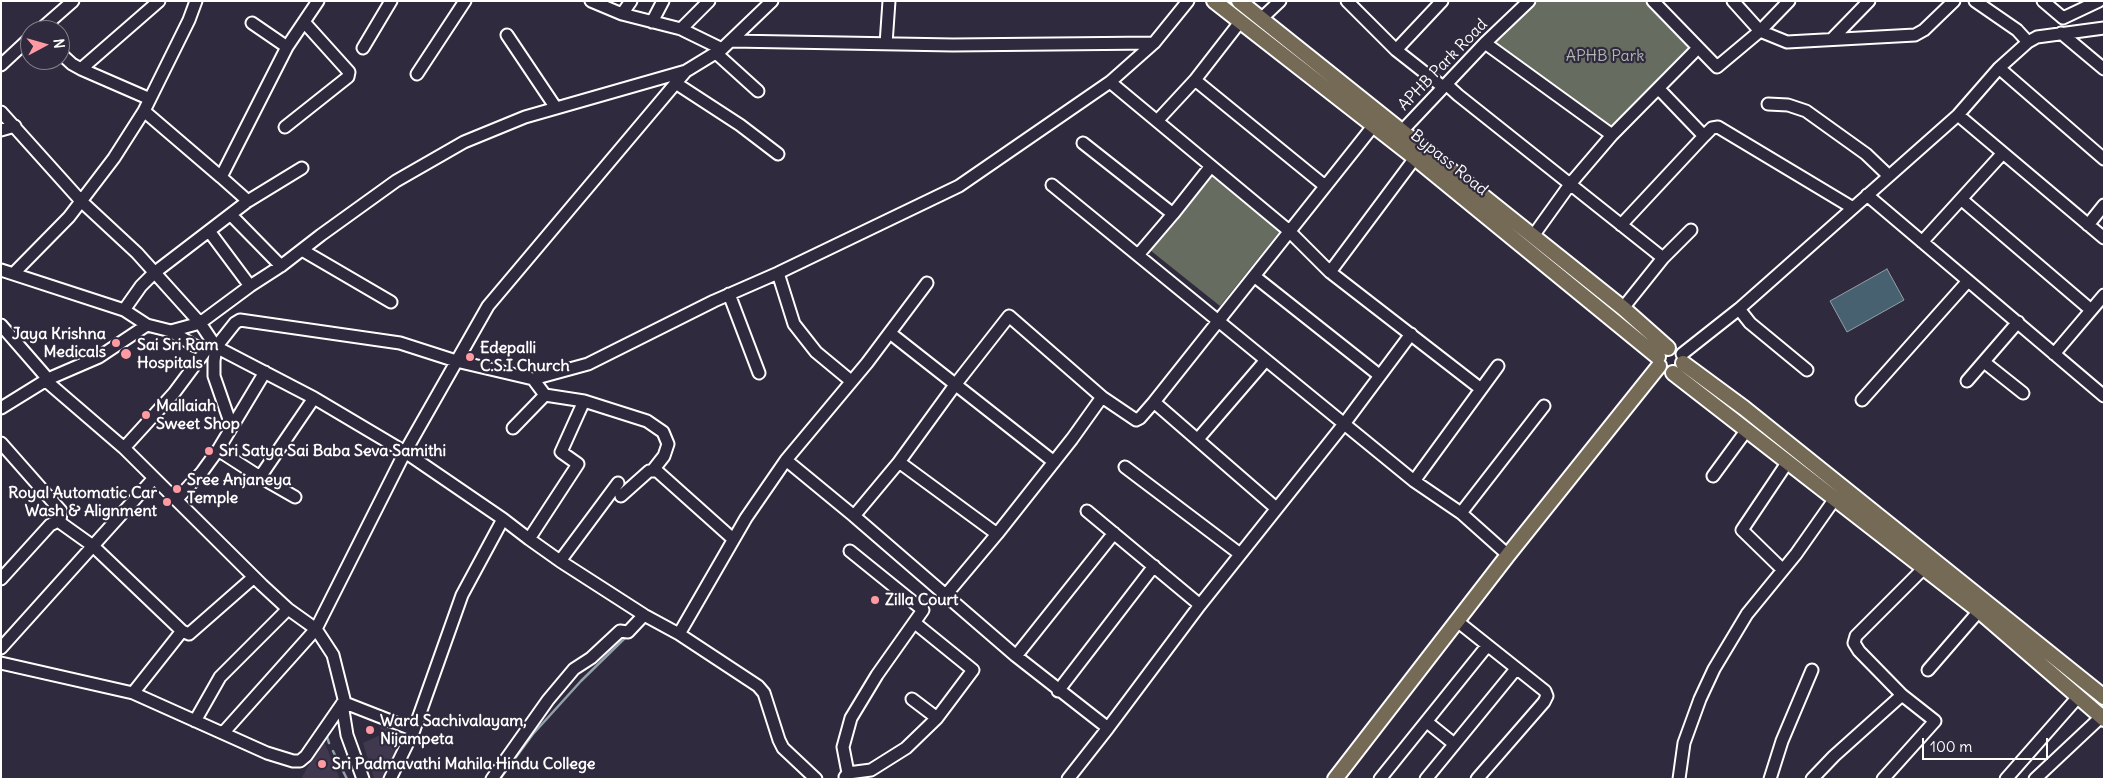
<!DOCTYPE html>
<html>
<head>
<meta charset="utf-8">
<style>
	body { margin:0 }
	#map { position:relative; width:2105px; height:780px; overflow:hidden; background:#2f2a3d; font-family:Delius,sans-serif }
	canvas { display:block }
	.frame { position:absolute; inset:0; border:2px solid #fff; pointer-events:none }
	.north { position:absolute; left:20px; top:20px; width:50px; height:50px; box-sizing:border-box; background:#2f2a3d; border:1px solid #827f8b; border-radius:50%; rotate:84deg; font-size:14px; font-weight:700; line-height:20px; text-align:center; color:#fff }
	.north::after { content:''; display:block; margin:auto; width:18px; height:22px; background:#ff9aa2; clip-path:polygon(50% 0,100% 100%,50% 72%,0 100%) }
	.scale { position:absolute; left:1922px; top:738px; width:126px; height:22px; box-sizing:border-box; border:2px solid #fff; border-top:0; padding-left:6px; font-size:15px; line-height:18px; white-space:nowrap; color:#fff; -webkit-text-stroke:4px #2f2a3d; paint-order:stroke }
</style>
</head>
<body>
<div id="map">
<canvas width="2105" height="780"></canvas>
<div class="frame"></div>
<div class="north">N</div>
<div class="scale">100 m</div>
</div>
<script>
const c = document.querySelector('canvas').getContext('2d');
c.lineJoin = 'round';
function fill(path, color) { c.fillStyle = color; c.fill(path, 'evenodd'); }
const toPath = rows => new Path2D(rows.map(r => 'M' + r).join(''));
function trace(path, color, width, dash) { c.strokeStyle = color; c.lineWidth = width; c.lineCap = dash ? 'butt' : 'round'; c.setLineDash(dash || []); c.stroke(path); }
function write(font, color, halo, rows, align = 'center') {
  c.font = font + ' Delius,sans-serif'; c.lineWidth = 4.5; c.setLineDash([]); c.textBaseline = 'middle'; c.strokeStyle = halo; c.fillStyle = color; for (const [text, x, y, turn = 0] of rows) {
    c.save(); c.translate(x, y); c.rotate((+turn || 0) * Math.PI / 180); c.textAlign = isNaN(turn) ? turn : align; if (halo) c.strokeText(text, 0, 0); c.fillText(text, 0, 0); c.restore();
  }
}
fill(toPath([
	[381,720,408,734,385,779,374,779,363,743,380,735],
	[323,739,340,779,301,779]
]), '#40384e');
fill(toPath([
	[1536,1,1645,1,1690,48,1611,128,1493,43],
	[1211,174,1280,231,1220,306,1150,250]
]), '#666d60');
const water = toPath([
	[1887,269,1904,300,1847,332,1830,301,1887,269]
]);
fill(water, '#486170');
trace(water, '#91a0a9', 1);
trace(toPath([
	[327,737,329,743],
	[333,751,347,779],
	[500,779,533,734,581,681,627,636]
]), '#91a0a9', 2.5);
const minor = toPath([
	[591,1,622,14],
	[631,1,622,14,681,29,722,49],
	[1347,1,1396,50,1443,87],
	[1653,1,1717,67,1760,31,1787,42,1915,35,1924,30,1954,1],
	[1733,1,1760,31,1789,1],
	[1975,1,2017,30,2028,42],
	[2043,1,2063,18,2099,1],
	[1262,18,1280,1],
	[652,22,663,1],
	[1240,22,1195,80,1325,186],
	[252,23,287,47],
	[681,29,709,1],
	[40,30,73,1],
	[2061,33,2104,69],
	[507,35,556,108],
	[1832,39,1869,1],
	[732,41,953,45,1154,43],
	[1485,43,1612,135],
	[886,44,889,1],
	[363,48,391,1],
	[1396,50,1442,1],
	[60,53,72,64,81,69,150,99],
	[716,53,758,91],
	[1,65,30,38],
	[1999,68,2104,159],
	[81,69,159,1],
	[417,74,465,1],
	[1110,82,1288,230,1330,272,1415,158],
	[677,84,740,125,778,154],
	[1446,84,1458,95,1663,258],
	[1659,89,1704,136],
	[1768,104,1788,105,1806,111,1866,154,1889,176],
	[144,111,221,177,287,47,318,1],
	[1,112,81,201,137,253,200,323,216,347],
	[1958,115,2104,238],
	[1157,121,1195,80],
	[285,127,348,77,349,72,304,22],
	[1,130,15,126],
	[1402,131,1485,43,1529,1],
	[1083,143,1173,214,1138,255],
	[221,177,248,201],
	[1052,185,1414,481,1461,513,1508,555],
	[1867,195,2104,396],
	[1961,199,2091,310],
	[1173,214,1211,166],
	[231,215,281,266],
	[1621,225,1704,136,1712,128,1718,127,1853,208],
	[2088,225,2104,205],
	[209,231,250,286],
	[1533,236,1571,183,1612,135,1698,48],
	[1922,242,2003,153],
	[302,250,391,302],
	[1,270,124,310,147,325],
	[1330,272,1481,389],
	[14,273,69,217,114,158,144,111,189,20,196,1],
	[778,273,794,324,816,352,851,381],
	[1254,276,1379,375],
	[729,294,759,373],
	[1623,308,1663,258,1691,230],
	[1739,309,1750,323,1807,370],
	[124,310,141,286,154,273,248,201,302,168],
	[1,325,48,379],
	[171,331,193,345,206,350,216,347,314,398,405,452,503,519,529,539],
	[890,333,1054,462],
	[1682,354,1739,309,1958,115,1999,68,2028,42,2037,37,2104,28],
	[2054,354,2104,295],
	[1984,362,2023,393],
	[45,380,124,448,262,585,288,609,316,629,223,733],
	[1967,381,2018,322],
	[545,395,584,401,647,421,663,432,668,444,664,456,653,470],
	[1102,397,1136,420,1140,418,1154,402,1276,508],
	[1862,400,1968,281],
	[584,401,561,452,578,464,529,539,560,561,618,483],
	[1154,402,1374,125],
	[1,408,48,379,99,357,147,325,171,331,200,323,250,286,281,266,321,235,396,181,464,142,525,117,686,71,722,49,772,1],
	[231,425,214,376,214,361,216,347,235,323,240,320,400,343,456,361,533,379,588,364,714,301,778,273,959,186,1110,82,1154,43,1188,1],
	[513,428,545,395,533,379],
	[1198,439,1266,360],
	[1,443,61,511,60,522],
	[124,448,174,393,206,350],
	[218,450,260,477],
	[786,460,854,516,1016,656,1108,728],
	[899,462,997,534],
	[1125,467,1240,554],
	[1713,476,1746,431],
	[1414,481,1498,366],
	[621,496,649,471,657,471,733,539],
	[295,497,260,477,314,398],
	[177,499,202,472,218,450,265,372],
	[1087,511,1200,605],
	[1461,513,1544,406],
	[854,516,899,462,955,385,1009,316,1102,397,1072,439,997,534,945,596],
	[560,561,644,615,679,634,758,686,764,693,779,740,783,748,816,779],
	[1783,570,1742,530,1787,463],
	[1,579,50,525,58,521,93,546,182,631,133,693,1,663],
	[1457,621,1545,691,1547,696,1544,702,1477,779],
	[182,631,189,634,254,577],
	[679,634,746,518,786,460,867,363,927,283],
	[1,648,154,478],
	[1016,656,1114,533],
	[1928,670,1979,611],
	[1058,691,1154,566],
	[133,693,267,753,293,761,300,761,306,756,342,704],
	[912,699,937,718],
	[345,703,414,730],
	[195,721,220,677,288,609],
	[1427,722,1453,743],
	[848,773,843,747,851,718,877,675,923,610,850,551],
	[845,777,848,773,871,770,906,748,937,718,973,670,915,623],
	[363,779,347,735,342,704,345,703,333,655,316,629,405,452,488,306,686,71],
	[390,779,414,730,462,595,503,519],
	[492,779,548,700,574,669,591,658,620,631,628,632,644,615],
	[1068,779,1108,728,1200,605,1344,424,1411,334],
	[1380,779,1487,646],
	[1426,779,1516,669],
	[1679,779,1684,743,1700,699,1714,669,1747,614,1796,554,1834,500],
	[1770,779,1782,741,1812,670],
	[1812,779,1834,756,1902,695],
	[1883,779,1935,721,1902,695,1859,651,1854,643,1856,636,1924,568],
	[2006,779,2078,697],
	[2035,779,2101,717]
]);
const major = toPath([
	[1214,1,1415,158,1658,357],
	[1239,1,1623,308,1668,348],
	[1683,363,1744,408,2104,697],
	[1673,373,1979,611,2104,719],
	[1335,779,1508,555,1659,366]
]);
trace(minor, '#fff', 15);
trace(major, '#fff', 18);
trace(minor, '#2f2a3d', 11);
trace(major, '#756a55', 14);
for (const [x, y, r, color] of [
	[116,343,5,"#ff9aa2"],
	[126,354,6,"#ff9aa2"],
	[470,357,5,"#ff9aa2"],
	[146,415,5,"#ff9aa2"],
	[209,451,5,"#ff9aa2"],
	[177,489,5,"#ff9aa2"],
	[167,502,5,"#ff9aa2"],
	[875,600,5,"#ff9aa2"],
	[370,730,5,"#ff9aa2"],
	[322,764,5,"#ff9aa2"]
]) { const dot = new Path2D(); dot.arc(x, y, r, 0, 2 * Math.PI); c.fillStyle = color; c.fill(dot); trace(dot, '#2f2a3d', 2); }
write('16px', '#b2b6b0', '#2f2a3d', [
	["APHB Park",1605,56]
]);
write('16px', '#fff', '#2f2a3d', [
	["APHB Park Road",1443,65,-46],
	["Bypass Road",1449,163,39]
]);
write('bold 16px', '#fff', '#2f2a3d', [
	["Jaya Krishna",106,334,"right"],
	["Medicals",106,352,"right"],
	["Sai Sri Ram",137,345],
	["Hospitals",137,363],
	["Edepalli",480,348],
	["C.S.I Church",480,366],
	["Mallaiah",156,406],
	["Sweet Shop",156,424],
	["Sri Satya Sai Baba Seva Samithi",219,451],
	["Sree Anjaneya",187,480],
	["Temple",187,498],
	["Royal Automatic Car",157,493,"right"],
	["Wash & Alignment",157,511,"right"],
	["Zilla Court",885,600],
	["Ward Sachivalayam,",380,721],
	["Nijampeta",380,739],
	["Sri Padmavathi Mahila Hindu College",332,764]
], 'left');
</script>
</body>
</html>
